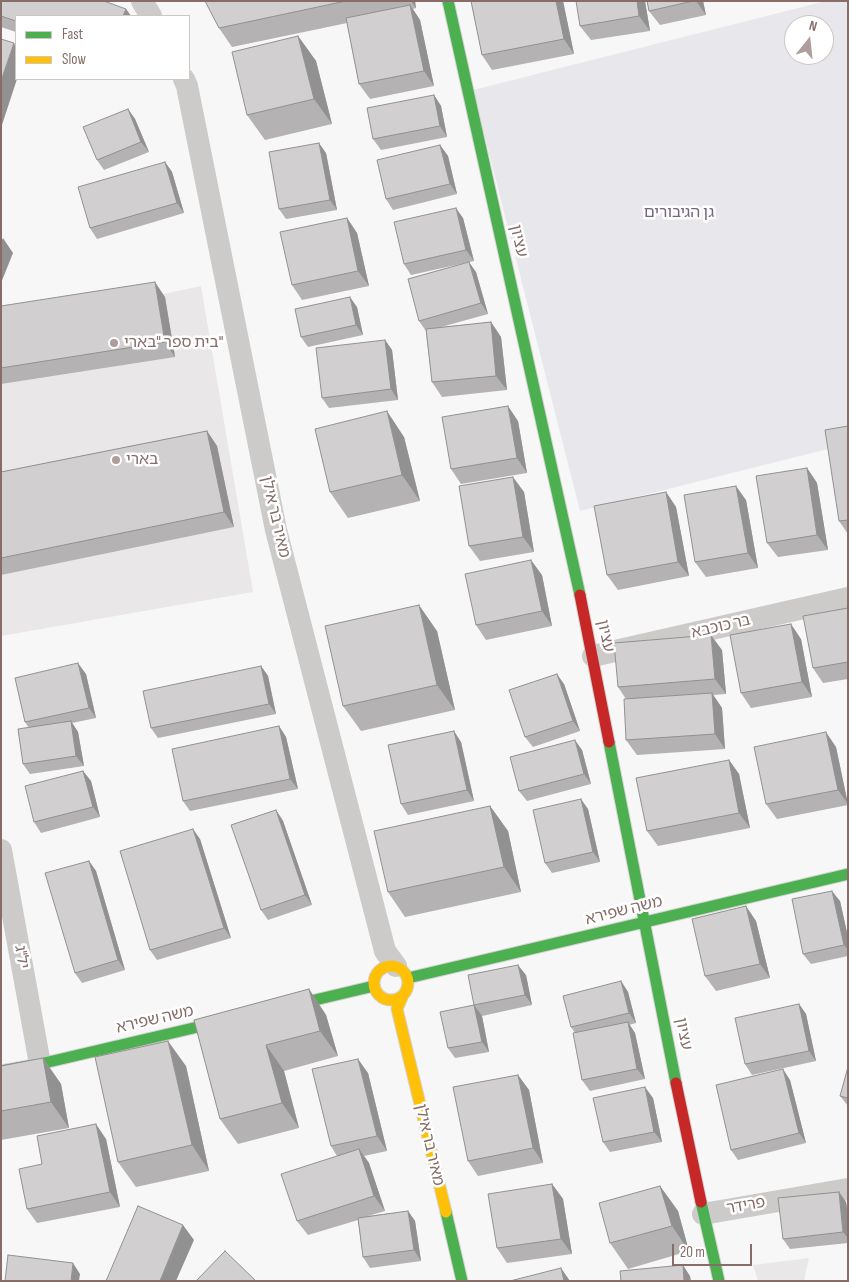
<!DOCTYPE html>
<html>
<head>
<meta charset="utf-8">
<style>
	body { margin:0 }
	#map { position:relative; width:849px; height:1282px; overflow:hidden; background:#f7f7f8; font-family:"Sofia Sans Condensed",sans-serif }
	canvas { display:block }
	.frame { position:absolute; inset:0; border:2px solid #866d68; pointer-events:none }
	.legend { position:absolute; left:15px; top:15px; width:175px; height:65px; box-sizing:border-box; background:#fff; border:1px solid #cfc5c3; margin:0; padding:6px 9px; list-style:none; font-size:15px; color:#866d68 }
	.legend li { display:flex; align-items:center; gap:10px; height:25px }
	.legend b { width:25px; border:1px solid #cfc5c3 }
	.north { position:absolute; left:784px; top:15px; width:50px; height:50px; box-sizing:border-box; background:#fff; border:1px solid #cfc5c3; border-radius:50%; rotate:16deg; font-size:14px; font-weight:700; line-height:20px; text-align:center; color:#866d68 }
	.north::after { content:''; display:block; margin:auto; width:18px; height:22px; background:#ae9d9a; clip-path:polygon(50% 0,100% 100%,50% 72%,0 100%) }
	.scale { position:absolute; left:672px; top:1244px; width:80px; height:22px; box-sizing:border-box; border:2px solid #866d68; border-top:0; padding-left:6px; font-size:15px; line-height:18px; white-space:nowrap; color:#866d68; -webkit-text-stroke:4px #fff; paint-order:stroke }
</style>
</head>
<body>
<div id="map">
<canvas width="849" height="1282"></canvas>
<div class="frame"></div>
<ul class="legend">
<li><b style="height:6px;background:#4caf50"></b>Fast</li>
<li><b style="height:6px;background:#ffc107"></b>Slow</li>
</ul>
<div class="north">N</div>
<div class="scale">20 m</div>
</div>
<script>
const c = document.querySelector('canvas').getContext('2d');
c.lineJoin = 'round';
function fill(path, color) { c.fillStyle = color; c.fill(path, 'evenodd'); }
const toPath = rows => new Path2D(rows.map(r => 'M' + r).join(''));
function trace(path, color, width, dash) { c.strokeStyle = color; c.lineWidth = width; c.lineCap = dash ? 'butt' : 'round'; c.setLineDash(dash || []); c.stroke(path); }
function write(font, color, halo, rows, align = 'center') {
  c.font = font + ' "Sofia Sans Condensed","Noto Sans Hebrew",sans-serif'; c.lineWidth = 5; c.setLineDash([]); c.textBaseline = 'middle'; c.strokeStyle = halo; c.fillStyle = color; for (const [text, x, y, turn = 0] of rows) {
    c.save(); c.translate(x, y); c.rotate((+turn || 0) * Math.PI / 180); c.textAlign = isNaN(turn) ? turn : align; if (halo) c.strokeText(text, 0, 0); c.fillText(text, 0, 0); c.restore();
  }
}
fill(toPath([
	[201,286,253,592,1,636,1,329],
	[809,1258,804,1281,758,1281,753,1265]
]), '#e9e7e8');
fill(toPath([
	[826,1,848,1,848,444,580,511,473,90],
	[794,25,824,25,824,55,794,55]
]), '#e8e7ec');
const fast = toPath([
	[448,1,580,595],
	[609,742,676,1083],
	[408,978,848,874],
	[281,1008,374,986],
	[1,1071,40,1064,232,1019],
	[701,1202,719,1281],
	[446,1212,462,1281]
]);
const slow = toPath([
	'374 983a17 17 0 1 1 34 0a17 17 0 1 1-34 0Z',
	[403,995,397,1009,446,1212]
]);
const jam = toPath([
	[580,595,609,742],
	[676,1083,701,1202]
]);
trace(fast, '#d5d3d3', 13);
trace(slow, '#d5d3d3', 13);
trace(jam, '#d5d3d3', 13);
trace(toPath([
	[142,1,151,16],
	[184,79,187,86,276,530,385,951,396,966],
	[593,656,848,598],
	[1,850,40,1064],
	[703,1214,848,1189]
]), '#cccbca', 22);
trace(fast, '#4caf50', 11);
trace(slow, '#ffc107', 11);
trace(jam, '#c62828', 11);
fill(toPath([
	[1,1,126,9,131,16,16,16,16,32,1,27],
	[205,1,415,1,416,8,413,9,420,20,434,86,370,99,359,84,347,23,232,47,219,28],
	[471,1,563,1,574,54,492,70,482,55],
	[645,1,650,31,591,40,580,26],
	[647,1,703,1,706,15,660,25,649,11],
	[298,36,316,61,332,124,265,140,247,115],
	[434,95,441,106,447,137,381,150,373,139],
	[128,109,135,119,149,152,104,170,97,160],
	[440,145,448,156,457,194,393,210,386,199],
	[326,153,337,210,286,219,279,209],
	[165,162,172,172,184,213,97,239,90,228],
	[347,218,357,233,369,286,302,300,292,285],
	[463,218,474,261,411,275,404,264],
	[476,272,488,314,441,327,491,322,501,337,507,390,442,397,432,382,426,331,419,321],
	[165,297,175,357,1,384,1,306],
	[357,307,363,335,308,347,301,337],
	[385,340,392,350,398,400,329,408,322,398],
	[518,421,527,473,461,484,451,469],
	[848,426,848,534,839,521],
	[207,431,217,446,234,527,1,575,1,472],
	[404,437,420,501,348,518,330,492],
	[807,468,817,483,828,550,778,557,767,543],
	[524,492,534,552,480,561,469,546],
	[666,492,676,507,689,576,618,590,607,575],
	[746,500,758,568,706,577,695,562],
	[542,575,552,626,486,640,476,625],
	[848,608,848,679,823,683,813,668],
	[437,631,455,710,361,731,343,706],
	[801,639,812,697,751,708,741,693],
	[722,650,726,694,713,695,722,708,725,749,637,755,626,740,626,699,618,687],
	[261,666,268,676,276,714,158,738,151,728],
	[86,674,96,718,72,723,78,732,84,766,30,774,23,764,29,728,25,722],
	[564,684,580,731,533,747,525,737],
	[279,726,286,737,298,789,190,811,183,801],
	[461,742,474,801,408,815,401,804],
	[836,747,848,805,777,819,766,804],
	[582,750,591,784,527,801,519,791],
	[729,760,739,774,750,828,658,846,647,831],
	[83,771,91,781,100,817,41,833,34,822],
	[490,806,508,831,521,892,405,917,388,892],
	[588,809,600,862,552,873,545,863],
	[276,810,283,821,312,905,268,920,261,910],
	[200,839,231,938,157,960,150,950],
	[89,861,96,871,125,970,82,983,75,973],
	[840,901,848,937,848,956,811,964,803,954],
	[756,921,770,978,716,991,705,976],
	[526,975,532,1005,482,1016,489,1052,455,1058,448,1048,474,1005],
	[621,981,628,992,636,1023,629,1025,635,1033,645,1079,590,1091,582,1080,575,1033,571,1027],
	[309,989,326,1015,338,1056,284,1071,299,1128,238,1144,220,1119,194,1020],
	[799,1004,806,1014,816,1061,752,1075,745,1064],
	[43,1058,61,1084,69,1128,1,1140,1,1066],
	[186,1066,209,1171,136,1187,118,1162],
	[848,1067,848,1106,840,1096],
	[368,1073,387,1151,364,1156,369,1163,385,1211,368,1216,408,1211,415,1221,421,1261,370,1268,363,1257,358,1220,308,1235,297,1221,337,1156,331,1146],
	[518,1075,529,1090,543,1163,478,1176,468,1161],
	[790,1080,806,1143,738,1160,731,1150],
	[653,1098,662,1142,610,1152,603,1142],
	[106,1139,120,1207,37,1223,27,1209,42,1164],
	[552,1184,563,1199,572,1254,507,1263,497,1248],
	[660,1186,678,1211,689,1251,628,1269,610,1243],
	[839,1192,846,1202,848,1215,848,1243,790,1249,783,1239]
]), '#b4b2b2');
fill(toPath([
	[411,1,415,1,416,8],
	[556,1,563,1,574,54,564,39],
	[637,1,645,1,650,31,639,16],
	[696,1,703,1,706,15],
	[410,5,420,20,434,86,424,71],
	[126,9,131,16,123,16],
	[298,36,316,61,332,124,314,99],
	[14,43,16,47,16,79,17,79,1,128,1,81],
	[434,95,441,106,447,137,440,126],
	[128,109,135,119,149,152,141,142],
	[319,143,326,153,337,210,330,200],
	[440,145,448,156,457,194,450,184],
	[165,162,172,172,184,213,177,203],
	[456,208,463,218,474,261,466,250],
	[347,218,357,233,369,286,358,271],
	[3,238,13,253,1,283,1,242],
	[469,262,476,272,488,314,481,303],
	[155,282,165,297,175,357,165,342],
	[350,297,357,307,363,335,356,325],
	[491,322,501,337,507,390,496,376],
	[385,340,392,350,398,400,391,389],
	[508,406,518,421,527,473,517,458],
	[387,411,404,437,420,501,402,475],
	[207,431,217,446,234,527,224,512],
	[807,468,817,483,828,550,817,535],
	[513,477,524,492,534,552,523,537],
	[736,486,746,500,758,568,748,553],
	[666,492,676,507,689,576,678,562],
	[531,560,542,575,552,626,542,611],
	[419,605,437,631,455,710,437,685],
	[791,624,801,639,812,697,802,682],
	[711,635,722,650,726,694,715,679],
	[78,663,86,674,96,718,89,708],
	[261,666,268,676,276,714,269,704],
	[557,674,564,684,580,731,573,721],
	[712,693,722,708,725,749,715,734],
	[71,721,78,732,84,766,76,756],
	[279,726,286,737,298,789,290,779],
	[454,731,461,742,474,801,467,790],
	[826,732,836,747,848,804,838,790],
	[575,740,582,750,591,784,584,774],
	[729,760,739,774,750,828,739,813],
	[83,771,91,781,100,817,93,807],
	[581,799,588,809,600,862,593,852],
	[490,806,508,831,521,892,504,867],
	[276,810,283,821,312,905,305,895],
	[193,829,200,839,231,938,224,928],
	[89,861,96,871,125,970,118,960],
	[832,891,840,901,848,937,848,950,844,945],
	[746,906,756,921,770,978,760,964],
	[518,965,526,975,532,1005,525,995],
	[621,981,628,992,636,1023,629,1013],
	[309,989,326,1015,338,1056,320,1031],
	[799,1004,806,1014,816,1061,809,1051],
	[474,1005,482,1016,489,1052,482,1042],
	[628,1022,635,1033,645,1079,637,1069],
	[168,1041,186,1066,209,1171,192,1145],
	[266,1045,284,1071,299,1128,282,1103],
	[43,1058,61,1084,69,1128,51,1102],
	[358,1059,368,1073,387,1151,377,1136],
	[783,1069,790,1080,806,1143,799,1133],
	[518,1075,529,1090,543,1163,533,1148],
	[645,1087,653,1098,662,1142,654,1132],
	[96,1124,106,1139,120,1207,110,1192],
	[359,1149,369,1163,385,1211,374,1196],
	[552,1184,563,1199,572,1254,561,1239],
	[660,1186,678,1211,689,1251,672,1226],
	[839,1192,846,1202,848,1215,848,1238,843,1232],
	[408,1211,415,1221,421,1261,414,1250],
	[183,1225,194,1240,176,1281,160,1281],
	[73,1263,80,1274,79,1281,71,1281],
	[683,1265,690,1276,691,1281,684,1281],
	[561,1268,570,1281,564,1281]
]), '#929191');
const building = toPath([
	[1,1,104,1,126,9,123,16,16,16,16,21,1,16,1,1],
	[205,1,346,1,219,28,205,1],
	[471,1,556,1,564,39,482,55,471,1],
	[576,1,637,1,639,16,580,26,576,1],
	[647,1,693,1,649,11,647,1],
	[410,5,424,71,359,84,346,18,410,5],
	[298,36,314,99,247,115,232,52,298,36],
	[1,39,14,43,1,81,1,39],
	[434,95,440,126,373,139,367,108,434,95],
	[128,109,141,142,97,160,83,127,128,109],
	[319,143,330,200,279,209,269,152,319,143],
	[440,145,450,184,386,199,377,160,440,145],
	[165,162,177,203,90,228,78,187,165,162],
	[456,208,466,250,404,264,394,222,456,208],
	[347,218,358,271,292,285,280,232,347,218],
	[469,262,481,303,419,321,408,279,469,262],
	[155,282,165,342,1,368,1,306,155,282],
	[350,297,356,325,301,337,295,309,350,297],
	[491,322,496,376,432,382,426,329,491,322],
	[385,340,391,389,322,398,316,348,385,340],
	[508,406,517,458,451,469,442,417,508,406],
	[387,411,402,475,330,492,315,429,387,411],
	[848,426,848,520,839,521,825,430,848,426],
	[207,431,224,512,1,558,1,472,207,431],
	[807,468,817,535,767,543,756,476,807,468],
	[513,477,523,537,469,546,459,486,513,477],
	[736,486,748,553,695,562,684,495,736,486],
	[666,492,678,562,607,575,594,506,666,492],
	[531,560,542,611,476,625,465,574,531,560],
	[419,605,437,685,343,706,325,626,419,605],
	[848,608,848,662,813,668,803,616,848,608],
	[791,624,802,682,741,693,730,635,791,624],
	[711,635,715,679,618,687,614,643,711,635],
	[78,663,89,708,25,722,15,678,78,663],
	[261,666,269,704,151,728,143,691,261,666],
	[557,674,573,721,525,737,509,690,557,674],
	[712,693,715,734,626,740,624,699,712,693],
	[71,721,76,756,23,764,18,729,71,721],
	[279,726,290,779,183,801,172,749,279,726],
	[454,731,467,790,401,804,388,745,454,731],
	[826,732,838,790,766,804,754,747,826,732],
	[575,740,584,774,519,791,510,757,575,740],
	[729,760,739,813,647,831,636,778,729,760],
	[83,771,93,807,34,822,25,786,83,771],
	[581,799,593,852,545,863,533,810,581,799],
	[490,806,504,867,388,892,374,831,490,806],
	[276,810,305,895,261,910,231,825,276,810],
	[193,829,224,928,150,950,120,851,193,829],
	[89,861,118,960,75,973,45,873,89,861],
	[832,891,844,945,803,954,792,899,832,891],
	[746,906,760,964,705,976,692,919,746,906],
	[518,965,525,995,474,1005,468,975,518,965],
	[621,981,629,1013,571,1027,563,996,621,981],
	[309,989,320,1031,266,1045,282,1103,220,1119,194,1020,309,989],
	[799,1004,809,1051,745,1064,735,1018,799,1004],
	[474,1005,482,1042,448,1048,440,1012,474,1005],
	[628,1022,637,1069,582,1080,573,1033,628,1022],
	[168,1041,192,1145,118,1162,95,1057,168,1041],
	[43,1058,51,1102,1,1111,1,1066,43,1058],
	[358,1059,377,1136,331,1146,312,1069,358,1059],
	[848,1067,848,1098,840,1096,848,1067],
	[783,1069,799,1133,731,1150,716,1085,783,1069],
	[518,1075,533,1148,468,1161,453,1087,518,1075],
	[645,1087,654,1132,603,1142,593,1098,645,1087],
	[96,1124,110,1192,27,1209,19,1169,42,1164,37,1136,96,1124],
	[359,1149,374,1196,297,1221,281,1174,359,1149],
	[552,1184,561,1239,497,1248,488,1194,552,1184],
	[660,1186,672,1226,610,1243,599,1203,660,1186],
	[839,1192,843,1232,783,1239,778,1198,839,1192],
	[138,1206,183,1225,160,1281,106,1281,138,1206],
	[408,1211,414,1250,363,1257,358,1218,408,1211],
	[225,1251,256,1281,196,1281,225,1251],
	[8,1255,73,1263,71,1281,5,1281,8,1255],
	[683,1265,684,1281,621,1281,620,1271,683,1265],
	[561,1268,564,1281,510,1281,561,1268]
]);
fill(building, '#d1cfcf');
trace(building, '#929191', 1);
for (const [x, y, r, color] of [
	[114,343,5,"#ae9d9a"],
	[116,460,5,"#ae9d9a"]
]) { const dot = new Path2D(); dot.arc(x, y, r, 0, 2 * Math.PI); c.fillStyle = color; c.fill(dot); trace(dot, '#fff', 2); }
write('16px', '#72677e', '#fff', [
	["גן הגיבורים",679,213]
]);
write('16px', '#866d68', '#fff', [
	["עציון",518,241,77],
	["מאיר בר אילן",275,517,77],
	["בר כוכבא",721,627,-13],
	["עציון",605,636,78],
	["משה שפירא",624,911,-14],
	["יל\"ג",21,957,80],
	["משה שפירא",155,1020,-13],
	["עציון",683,1034,79],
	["מאיר בר אילן",429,1145,77],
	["פרידר",746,1206,-10]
]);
write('16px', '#866d68', '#fff', [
	["בית ספר \"בארי\"",124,343],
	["בארי",126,460]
], 'left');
</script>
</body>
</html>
